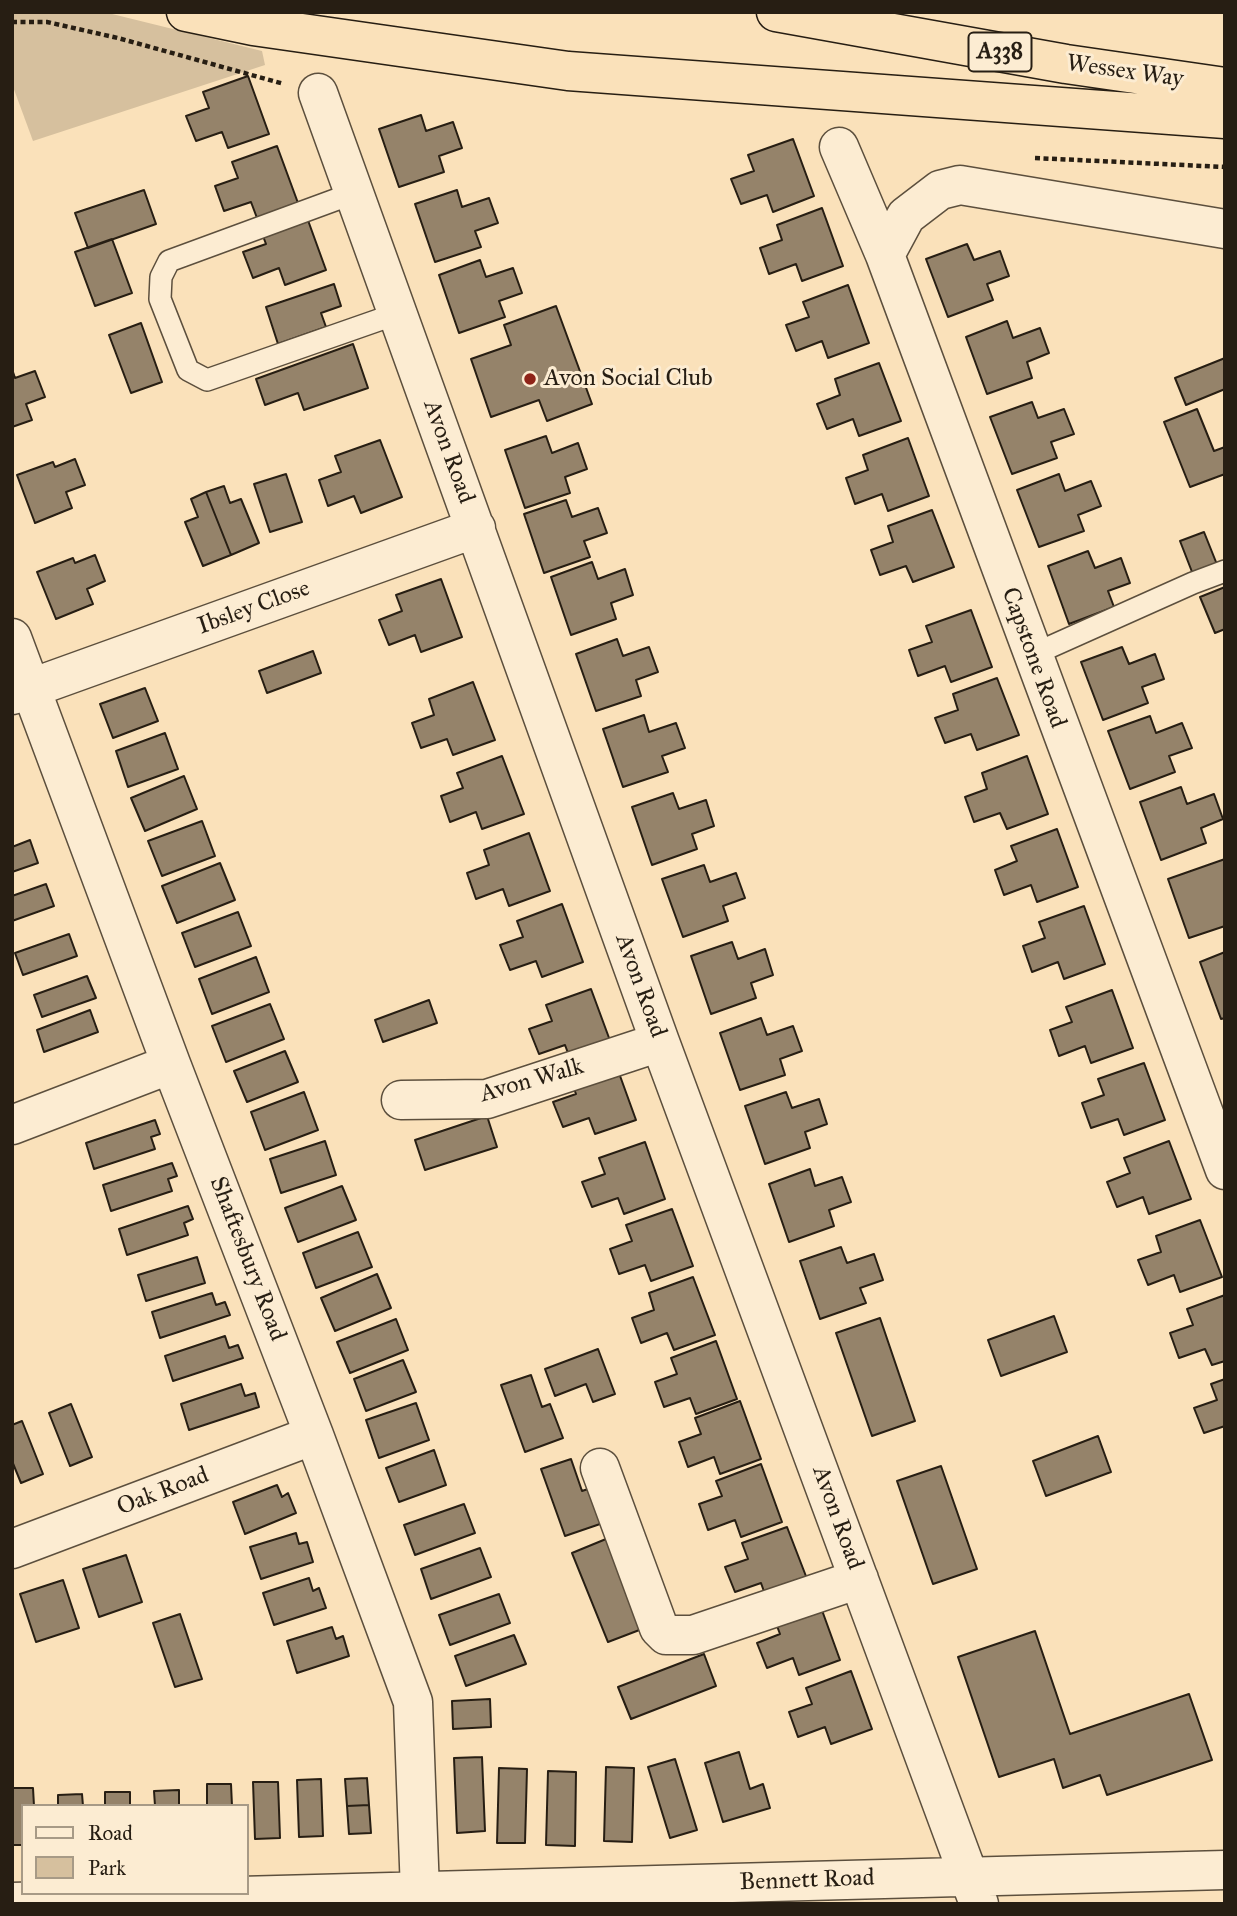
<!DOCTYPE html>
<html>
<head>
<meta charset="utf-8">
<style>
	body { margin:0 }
	#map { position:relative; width:1237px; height:1916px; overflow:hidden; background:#fae1ba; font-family:"IM FELL Great Primer",serif }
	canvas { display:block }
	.frame { position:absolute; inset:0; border:14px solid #271e13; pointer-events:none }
	.legend { position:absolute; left:21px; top:1804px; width:228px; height:91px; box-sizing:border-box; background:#fcecd2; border:2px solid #a79a86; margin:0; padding:9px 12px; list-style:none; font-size:21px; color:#271e13 }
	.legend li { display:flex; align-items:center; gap:14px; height:35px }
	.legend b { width:35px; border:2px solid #a79a86 }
</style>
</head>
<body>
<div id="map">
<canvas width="1237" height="1916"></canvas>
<div class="frame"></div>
<ul class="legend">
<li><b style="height:9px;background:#fcecd2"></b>Road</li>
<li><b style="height:19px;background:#d6c09e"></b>Park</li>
</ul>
</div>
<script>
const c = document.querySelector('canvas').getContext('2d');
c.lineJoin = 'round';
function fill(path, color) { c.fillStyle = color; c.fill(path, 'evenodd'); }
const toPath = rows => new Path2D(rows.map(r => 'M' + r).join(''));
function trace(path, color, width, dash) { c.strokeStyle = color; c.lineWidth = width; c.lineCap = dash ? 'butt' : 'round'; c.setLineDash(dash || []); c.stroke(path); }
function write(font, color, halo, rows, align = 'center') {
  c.font = font + ' "IM FELL Great Primer",serif'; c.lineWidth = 6; c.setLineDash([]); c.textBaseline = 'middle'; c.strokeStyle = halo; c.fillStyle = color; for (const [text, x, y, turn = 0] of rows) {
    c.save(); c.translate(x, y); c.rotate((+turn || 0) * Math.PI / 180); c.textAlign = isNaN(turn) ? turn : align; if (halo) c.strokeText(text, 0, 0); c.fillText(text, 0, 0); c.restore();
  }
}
fill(toPath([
	[12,12,104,12,262,51,265,65,33,141,12,84]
]), '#d6c09e');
const building = toPath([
	[248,76,269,134,228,148,222,132,196,141,186,116,209,108,203,92,248,76],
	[421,115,426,131,453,122,462,148,439,156,444,172,399,187,379,129,421,115],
	[793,139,814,196,773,212,767,195,741,204,731,179,754,171,748,155,793,139],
	[277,146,298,203,257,218,251,202,224,211,215,186,238,178,232,162,277,146],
	[144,190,156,224,88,248,75,213,144,190],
	[457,190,462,207,489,198,498,223,475,231,481,247,435,262,415,204,457,190],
	[822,208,843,266,802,281,796,264,769,274,760,248,782,240,777,225,822,208],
	[305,212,326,270,285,285,279,268,253,278,243,252,266,244,260,228,305,212],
	[112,239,132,293,95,306,75,252,112,239],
	[967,244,974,260,1000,251,1009,276,987,284,993,300,948,317,926,259,967,244],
	[480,260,486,277,513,268,522,293,499,301,505,317,459,333,439,275,480,260],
	[334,284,341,306,321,313,326,327,278,344,266,307,334,284],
	[848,285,869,343,828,358,822,341,796,351,786,325,809,317,803,302,848,285],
	[556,306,592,404,547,421,539,400,491,417,471,359,511,345,504,325,556,306],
	[1007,321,1013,338,1040,328,1049,353,1027,362,1032,378,987,394,966,337,1007,321],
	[141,323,162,382,131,393,109,335,141,323],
	[353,344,368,388,304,410,298,393,265,405,256,379,353,344],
	[1225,358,1225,389,1186,405,1175,378,1225,358],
	[879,363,901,421,859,436,853,419,827,429,817,404,840,395,835,379,879,363],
	[12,369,15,378,35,371,45,397,26,404,32,420,12,427,12,369],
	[1032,402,1038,418,1064,409,1074,434,1051,442,1057,458,1012,474,990,417,1032,402],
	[1197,409,1214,451,1225,447,1225,474,1190,487,1164,422,1197,409],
	[546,436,552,453,578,443,587,469,565,477,570,493,525,508,505,450,546,436],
	[908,438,929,496,888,511,882,494,855,504,846,478,868,470,863,455,908,438],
	[380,440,402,497,361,513,354,496,328,506,319,480,341,472,335,456,380,440],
	[75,459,85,485,66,492,72,508,35,523,17,475,53,462,55,467,75,459],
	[286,474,302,522,270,532,254,484,286,474],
	[1059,474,1065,491,1091,481,1101,506,1078,515,1084,531,1039,547,1017,490,1059,474],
	[224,486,230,503,241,499,259,543,231,555,206,492,224,486],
	[206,492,231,555,203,566,185,522,198,517,191,499,206,492],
	[566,500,572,517,598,508,607,533,584,541,590,557,544,573,524,514,566,500],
	[932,510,954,567,913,582,906,566,880,575,871,550,893,542,888,526,932,510],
	[1204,532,1218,567,1194,577,1180,541,1204,532],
	[1088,551,1095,568,1121,558,1130,583,1108,591,1114,607,1069,624,1048,566,1088,551],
	[95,555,105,581,87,589,93,604,56,619,37,572,73,558,75,563,95,555],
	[592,562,598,579,625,569,633,595,611,603,616,619,571,635,551,577,592,562],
	[441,579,462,637,421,652,415,635,389,645,379,620,402,611,396,595,441,579],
	[1225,587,1225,629,1215,633,1200,597,1225,587],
	[971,610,992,667,951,682,945,666,918,676,909,650,932,642,926,626,971,610],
	[617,639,623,656,649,647,658,672,636,680,641,696,596,711,576,654,617,639],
	[1122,647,1129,664,1155,654,1164,679,1142,687,1148,703,1103,720,1081,662,1122,647],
	[313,651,321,673,267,693,259,671,313,651],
	[997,678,1019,735,977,750,971,734,945,743,935,718,958,710,953,694,997,678],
	[473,682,495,740,453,755,447,739,421,748,412,723,434,715,429,699,473,682],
	[145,688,158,721,113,738,100,704,145,688],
	[644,715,649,732,676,723,685,748,662,756,668,772,623,787,603,729,644,715],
	[1150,716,1156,733,1182,723,1192,748,1169,756,1175,772,1130,789,1108,731,1150,716],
	[165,733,178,769,128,787,116,751,165,733],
	[502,756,524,814,482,829,476,812,450,822,441,796,463,788,457,773,502,756],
	[1027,756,1048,814,1007,829,1000,813,974,822,965,797,987,789,982,773,1027,756],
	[184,776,197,809,145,831,131,798,184,776],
	[1181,787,1187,804,1214,794,1223,819,1201,828,1206,843,1161,860,1140,802,1181,787],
	[673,793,679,809,706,800,714,826,692,834,697,849,652,865,632,807,673,793],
	[202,821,215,856,162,876,148,841,202,821],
	[1057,829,1078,887,1037,902,1031,885,1004,895,995,870,1017,861,1011,846,1057,829],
	[529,833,550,891,509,906,503,889,476,899,467,873,489,865,484,850,529,833],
	[30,840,38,863,12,872,12,847,30,840],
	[1225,859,1225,926,1189,938,1168,879,1225,859],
	[220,863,235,900,177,923,162,886,220,863],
	[704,865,710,882,736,873,745,898,723,906,728,921,683,937,662,879,704,865],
	[46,884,54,906,12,921,12,896,46,884],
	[562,904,583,962,542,977,536,961,510,970,500,945,523,937,517,921,562,904],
	[1084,906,1105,964,1064,979,1058,962,1032,972,1023,946,1045,938,1039,922,1084,906],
	[238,912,251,946,195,967,182,933,238,912],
	[69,934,77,956,23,975,15,953,69,934],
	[732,942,738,959,765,949,773,975,751,983,756,998,711,1014,691,956,732,942],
	[1225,952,1225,1018,1221,1019,1200,962,1225,952],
	[256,957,269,992,212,1014,199,979,256,957],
	[87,976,96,998,42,1017,34,995,87,976],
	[591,989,612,1046,571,1061,565,1045,539,1054,529,1029,552,1021,546,1005,591,989],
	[1112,990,1133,1048,1091,1063,1085,1046,1059,1056,1050,1030,1072,1022,1066,1007,1112,990],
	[429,1000,437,1023,383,1042,375,1020,429,1000],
	[270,1004,284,1039,226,1062,212,1026,270,1004],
	[90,1010,98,1032,44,1052,37,1030,90,1010],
	[761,1018,767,1035,793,1026,802,1051,780,1059,785,1075,740,1090,720,1033,761,1018],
	[285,1051,298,1082,247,1102,234,1071,285,1051],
	[615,1062,636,1120,595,1134,589,1118,563,1127,553,1102,576,1094,570,1078,615,1062],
	[1144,1063,1165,1120,1124,1135,1118,1119,1091,1128,1082,1103,1104,1095,1098,1079,1144,1063],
	[304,1092,318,1130,265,1150,251,1112,304,1092],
	[786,1092,792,1108,819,1099,827,1124,805,1132,810,1148,765,1164,745,1106,786,1092],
	[487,1116,497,1147,425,1170,415,1140,487,1116],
	[155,1120,160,1134,151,1137,155,1149,94,1169,86,1143,155,1120],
	[325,1141,336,1175,281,1193,270,1159,325,1141],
	[1169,1141,1191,1199,1149,1214,1143,1197,1117,1207,1107,1182,1130,1173,1124,1158,1169,1141],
	[645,1142,665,1199,624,1214,618,1198,592,1207,582,1182,605,1174,599,1158,645,1142],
	[172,1163,177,1176,168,1179,172,1191,111,1211,103,1185,172,1163],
	[810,1169,815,1186,842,1177,851,1202,829,1210,834,1226,789,1242,769,1184,810,1169],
	[342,1186,356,1220,298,1242,285,1208,342,1186],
	[188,1206,193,1219,184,1223,188,1235,127,1255,119,1229,188,1206],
	[672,1209,693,1266,651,1281,645,1265,619,1274,610,1249,632,1241,626,1225,672,1209],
	[1200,1220,1222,1277,1180,1292,1174,1275,1148,1285,1138,1260,1161,1252,1156,1236,1200,1220],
	[358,1232,372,1267,316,1288,303,1253,358,1232],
	[841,1247,847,1263,874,1254,883,1280,860,1288,866,1303,820,1319,800,1261,841,1247],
	[197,1257,205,1283,146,1301,138,1275,197,1257],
	[377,1274,391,1308,335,1331,321,1298,377,1274],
	[693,1277,715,1335,674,1350,667,1333,641,1343,632,1318,654,1310,649,1293,693,1277],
	[212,1293,216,1305,225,1302,230,1315,160,1338,152,1312,212,1293],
	[1225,1295,1225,1361,1212,1365,1205,1349,1179,1358,1170,1333,1193,1325,1187,1309,1225,1295],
	[1054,1316,1067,1352,1001,1376,988,1340,1054,1316],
	[880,1318,915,1421,872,1436,836,1333,880,1318],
	[396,1319,408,1350,350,1373,337,1342,396,1319],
	[225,1336,229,1348,238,1345,243,1358,173,1381,165,1356,225,1336],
	[716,1341,737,1399,696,1414,690,1398,664,1407,655,1382,677,1374,671,1358,716,1341],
	[598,1349,615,1394,593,1402,586,1384,555,1396,545,1369,598,1349],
	[403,1360,416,1392,366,1411,354,1379,403,1360],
	[531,1375,542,1407,550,1404,563,1438,525,1452,501,1385,531,1375],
	[1225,1379,1225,1426,1204,1433,1194,1408,1217,1400,1211,1384,1225,1379],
	[241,1384,245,1396,255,1393,259,1407,189,1430,181,1404,241,1384],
	[740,1401,761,1459,720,1474,714,1457,688,1467,679,1442,701,1434,695,1418,740,1401],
	[416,1403,429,1440,379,1458,366,1420,416,1403],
	[71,1404,92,1457,70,1466,49,1413,71,1404],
	[22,1421,43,1474,21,1483,12,1461,12,1425,22,1421],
	[1098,1436,1111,1472,1046,1496,1033,1461,1098,1436],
	[434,1450,446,1485,399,1502,386,1468,434,1450],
	[571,1459,582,1491,591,1488,603,1523,565,1536,541,1469,571,1459],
	[761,1464,782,1522,741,1537,735,1520,708,1530,699,1504,722,1496,716,1481,761,1464],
	[941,1466,977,1569,933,1584,897,1481,941,1466],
	[277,1485,282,1497,288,1493,296,1513,245,1534,233,1502,277,1485],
	[464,1504,475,1533,415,1555,404,1525,464,1504],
	[787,1527,809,1584,767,1600,761,1583,735,1592,725,1567,748,1559,742,1543,787,1527],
	[296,1533,299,1544,307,1542,313,1562,261,1579,250,1547,296,1533],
	[606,1539,642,1629,608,1642,572,1553,606,1539],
	[480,1548,491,1577,431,1599,421,1569,480,1548],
	[126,1555,142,1602,99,1617,83,1569,126,1555],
	[309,1578,313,1591,319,1588,326,1608,274,1625,263,1593,309,1578],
	[63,1580,79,1628,36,1642,20,1594,63,1580],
	[499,1594,510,1623,450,1645,439,1615,499,1594],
	[819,1602,840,1660,799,1675,793,1658,767,1668,757,1643,780,1634,774,1618,819,1602],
	[180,1614,202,1679,175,1687,153,1623,180,1614],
	[332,1627,336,1639,343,1636,349,1656,297,1673,287,1641,332,1627],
	[1035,1631,1070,1734,1189,1694,1212,1760,1107,1795,1100,1775,1063,1788,1054,1759,999,1777,958,1657,1035,1631],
	[514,1635,526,1664,466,1686,455,1656,514,1635],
	[704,1654,716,1686,631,1719,618,1687,704,1654],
	[851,1671,872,1729,831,1744,825,1727,798,1737,789,1712,812,1704,806,1688,851,1671],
	[490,1699,491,1727,453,1729,452,1701,490,1699],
	[739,1752,750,1789,763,1784,770,1808,723,1822,705,1763,739,1752],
	[482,1757,485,1831,457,1833,454,1758,482,1757],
	[675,1759,697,1830,670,1838,648,1767,675,1759],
	[606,1767,634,1768,632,1842,604,1841,606,1767],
	[499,1768,527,1769,525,1843,497,1843,499,1768],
	[548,1771,576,1772,575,1846,546,1845,548,1771],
	[367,1778,369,1805,347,1806,345,1779,367,1778],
	[321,1779,323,1836,299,1837,297,1780,321,1779],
	[253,1782,278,1782,280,1838,255,1839,253,1782],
	[207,1784,231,1784,232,1806,207,1806,207,1784],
	[12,1788,33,1788,34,1806,23,1806,23,1845,12,1845,12,1788],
	[179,1790,179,1806,155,1806,154,1791,179,1790],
	[105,1792,130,1792,130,1806,105,1806,105,1792],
	[82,1794,83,1806,58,1806,58,1795,82,1794],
	[369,1805,371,1833,349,1834,347,1806,369,1805]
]);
fill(building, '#95836a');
trace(building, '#271e13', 2);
const lane = toPath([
	[354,193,169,261,161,277,160,299,188,370,207,380,396,314],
	[1032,655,1193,583,1225,571]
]);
const street = toPath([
	[318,93,660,1042,979,1904],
	[839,147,885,255,1225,1170],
	[885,255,906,216,940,190,960,185,1225,229],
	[12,638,171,1064,314,1435,413,1702,420,1892],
	[12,695,476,528],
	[401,1100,487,1099,660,1042],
	[12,1125,171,1064],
	[600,1468,659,1628,666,1635,693,1635,859,1579],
	[12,1549,314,1435],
	[12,1902,1225,1870]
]);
const highway = toPath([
	[186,12,253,26,568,71,1225,119],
	[776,12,1066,64,1225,87]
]);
trace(lane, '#5c4f3d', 24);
trace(street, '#5c4f3d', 41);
trace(highway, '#271e13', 41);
trace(toPath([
	[12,22,47,22,118,38,284,84],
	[1035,158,1225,167]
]), '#271e13', 4.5, [5, 3.5]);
trace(lane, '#fcecd2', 21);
trace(street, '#fcecd2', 38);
trace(highway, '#fae1ba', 38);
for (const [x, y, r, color] of [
	[530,379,7,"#8f2418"]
]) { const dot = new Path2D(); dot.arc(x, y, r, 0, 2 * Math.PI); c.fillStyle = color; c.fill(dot); trace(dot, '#fcecd2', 2.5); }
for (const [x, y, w] of [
	[1000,52,63]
]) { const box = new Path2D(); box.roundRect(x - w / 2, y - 19.5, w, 39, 5); c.fillStyle = '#fcecd2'; c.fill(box); trace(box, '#271e13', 2); }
write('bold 23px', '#271e13', null, [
	["A338",1000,52]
]);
write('24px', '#271e13', '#fcecd2', [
	["Wessex Way",1125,72,8],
	["Avon Road",448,452,70],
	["Ibsley Close",254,608,-20],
	["Capstone Road",1033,658,70],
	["Avon Road",640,986,70],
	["Avon Walk",532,1081,-16],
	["Shaftesbury Road",247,1259,69],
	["Oak Road",163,1492,-21],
	["Avon Road",837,1518,70],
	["Bennett Road",807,1881,-2]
]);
write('24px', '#271e13', '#fcecd2', [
	["Avon Social Club",544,379]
], 'left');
</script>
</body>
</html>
